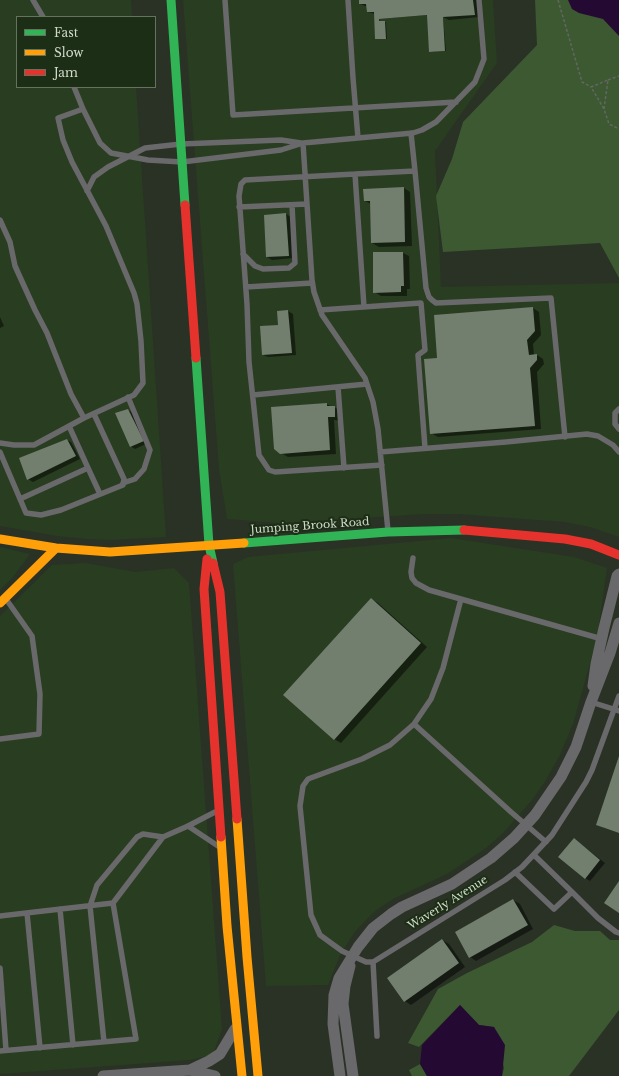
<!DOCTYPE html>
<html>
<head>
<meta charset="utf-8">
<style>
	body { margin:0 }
	#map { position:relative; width:619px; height:1076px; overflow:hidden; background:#293225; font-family:"Libre Baskerville",serif }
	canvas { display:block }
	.legend { position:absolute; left:16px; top:16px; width:140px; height:72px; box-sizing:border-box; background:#1d2e16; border:1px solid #65735e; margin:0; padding:5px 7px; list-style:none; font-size:12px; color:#d0dbcb }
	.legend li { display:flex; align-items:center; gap:8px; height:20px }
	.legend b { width:20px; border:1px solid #65735e }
</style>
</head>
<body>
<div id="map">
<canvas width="619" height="1076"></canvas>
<ul class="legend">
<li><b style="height:5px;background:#30b455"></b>Fast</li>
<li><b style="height:5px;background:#ff9f0a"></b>Slow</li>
<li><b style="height:5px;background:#e5322d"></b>Jam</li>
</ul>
</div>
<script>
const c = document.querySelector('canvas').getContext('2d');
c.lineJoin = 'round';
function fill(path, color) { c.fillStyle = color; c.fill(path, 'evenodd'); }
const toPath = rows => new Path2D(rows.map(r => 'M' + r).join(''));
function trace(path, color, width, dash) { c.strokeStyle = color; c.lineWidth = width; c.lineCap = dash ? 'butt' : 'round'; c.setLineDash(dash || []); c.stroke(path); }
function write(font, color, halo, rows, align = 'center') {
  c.font = font + ' "Libre Baskerville",serif'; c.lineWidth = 4; c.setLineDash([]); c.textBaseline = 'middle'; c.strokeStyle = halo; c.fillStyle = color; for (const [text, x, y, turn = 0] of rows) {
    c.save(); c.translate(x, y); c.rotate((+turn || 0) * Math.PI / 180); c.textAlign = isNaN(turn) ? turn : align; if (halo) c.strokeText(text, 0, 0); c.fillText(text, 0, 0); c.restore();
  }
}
fill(toPath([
	[0,0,131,0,132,17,17,17,17,87,136,87,166,537,110,540,87,539,57,536,0,526],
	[183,0,493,0,497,63,435,151,441,287,619,283,619,537,590,527,565,522,458,514,426,514,279,523,227,519,219,469],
	[451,538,574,557,607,568,597,638,573,724,560,755,544,783,532,800,503,833,486,848,447,874,393,899,375,911,362,924,354,933,340,955,328,985,266,986,233,564,248,557],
	[0,547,30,554,13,577,0,590],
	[86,563,135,572,174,568,189,583,222,1029,213,1055,189,1060,0,1074,0,616,52,565]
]), '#293d21');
fill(toPath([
	[535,0,619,0,619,278,600,243,443,252,436,196,452,159,463,122,537,45],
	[554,925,575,931,600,931,610,940,619,940,619,1010,569,1076,502,1076,504,1068,494,1027,479,1025,460,1005,419,1047,408,1043,438,989,467,973,532,942],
	[420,1064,427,1076,412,1076,409,1070]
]), '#3d5931');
fill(toPath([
	[568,0,619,0,619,36,603,19,579,13,572,9],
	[460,1005,479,1025,494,1027,505,1045,502,1076,427,1076,420,1064,422,1045]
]), '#240a32');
fill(toPath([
	[360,0,478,0,479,17,449,20,443,17,446,51,431,52,430,51,428,15,379,19,380,22,386,22,387,39,376,39,375,14,368,12,367,6,365,6,360,4],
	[404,188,410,192,412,246,379,247,372,243,371,204,365,201],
	[286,214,291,217,294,258,272,260,267,257],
	[403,253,409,256,410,289,407,289,407,296,381,296,374,292],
	[533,308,539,312,541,335,533,344,534,355,537,355,543,359,544,364,537,372,541,429,438,437,431,433,438,358],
	[288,311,293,314,296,355,268,357,263,355],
	[0,317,4,326,0,328],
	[326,404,341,410,342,421,334,420,336,454,288,457,281,453],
	[128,410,133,413,148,443,135,449,130,446],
	[67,440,71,442,80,459,33,482,28,479],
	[371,599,378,603,427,647,341,743,334,739],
	[619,758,619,833,604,828,597,825],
	[574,839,605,863,590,881,585,878],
	[513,900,520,904,533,929,476,961,470,957],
	[442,940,449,944,465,967,411,1005,405,1001,389,978]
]), '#0007');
fill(toPath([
	[359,0,473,0,475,15,443,17,445,51,429,52,427,15,379,19,379,21,385,21,386,39,375,39,374,12,367,12,366,4,359,4],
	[404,187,405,242,371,243,370,201,364,201,363,189],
	[286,213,289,256,266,257,264,215],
	[373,252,403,252,404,286,401,286,401,292,373,293],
	[533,307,535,331,527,340,529,355,537,354,537,360,530,368,535,426,430,434,424,359,437,358,434,315],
	[288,310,292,353,262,355,260,326,278,325,277,311],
	[327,403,327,406,335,406,335,417,328,417,330,450,280,454,274,449,271,407],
	[128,409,144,441,130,447,115,413],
	[67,439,76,456,27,480,19,458],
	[371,598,421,643,334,740,283,695],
	[619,756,619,833,596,825],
	[574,838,600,860,585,879,558,857],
	[619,881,619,913,604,903],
	[513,899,528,925,469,958,455,932],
	[442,939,459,963,404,1002,387,978]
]), '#727e6e');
trace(toPath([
	[558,0,582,82,591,87],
	[608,80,619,76],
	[604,109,608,80,591,87,604,109,609,124,619,129]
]), '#636662', 1.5, [3, 2]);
trace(toPath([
	[33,0,43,17],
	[225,0,233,115,456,102],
	[74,87,83,109,100,143,111,153,148,160,182,162,281,150,303,143,358,138,353,78,348,0],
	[358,138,413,133,422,130,436,122,475,82,484,59,479,0],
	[303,143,312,280,314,292,322,315,365,378,373,402,378,429,388,531],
	[415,171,426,288,429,297,432,300,436,303,551,298,565,437],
	[355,174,245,180,241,184,239,196,247,304,249,362,259,455,269,470,275,472,382,465],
	[87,191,94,177,108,167,145,148,181,144,281,140,301,143],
	[239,207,307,204],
	[0,220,10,242,15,266,35,310,47,333,71,394,84,418],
	[243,254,255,266,263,269,289,268,295,263,292,205],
	[246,287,312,283],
	[364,307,355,174,415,171,411,133],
	[320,310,421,303,425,350,418,355,425,448],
	[338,387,344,468],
	[253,395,367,384],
	[619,409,615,413,615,424,619,429],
	[0,443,14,445,34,445,84,418,134,395,143,383,141,341,137,304,134,293,106,226,72,162,63,140,58,118,83,109],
	[0,452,26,513,41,515,61,510,123,485,124,479,94,414],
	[380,452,506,442,587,434,598,436,613,445,619,452],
	[88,468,100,494],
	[123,483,135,479,144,469,150,450,128,397],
	[20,499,88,468,69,426],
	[413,558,411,572,412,578,416,583,429,590,602,639],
	[461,599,443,668,431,699,414,724,390,745,362,759,308,779,303,786,300,806,311,915,320,935,342,951,366,962,373,962,505,880,522,867,552,835,586,782,592,770,619,696],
	[591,702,619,711],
	[414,724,511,812,546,842],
	[0,739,39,734,40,694,32,636,6,599],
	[188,826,218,846],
	[534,855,572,892],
	[515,872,554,909,572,892,598,918,616,932,619,933],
	[60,909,73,1045],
	[27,913,40,1048],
	[0,916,113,903,163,837],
	[373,962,377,1036],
	[0,968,6,1050],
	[104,1042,90,906,97,885,137,837,143,834,163,837,188,826,215,812],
	[0,1051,136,1039,113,903]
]), '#69686a', 5.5);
trace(toPath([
	[593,686,596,664,604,628,617,576,619,574],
	[350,966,345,986,343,1004,353,1076],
	[190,1070,209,1061,220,1054,235,1029],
	[103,1076,190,1070,215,1076],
	[340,1076,333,1024,334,995,339,978,358,947,373,928,391,914,402,907,452,884,491,858,514,838,535,815,561,777,576,747,591,702,610,653,619,623]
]), '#69686a', 11);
trace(toPath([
	[171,0,185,205],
	[196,358,209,545,213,563],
	[244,543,388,532,464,530]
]), '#30b455', 9);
trace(toPath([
	[0,539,56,548,110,552,244,543],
	[0,603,56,548],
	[237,819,247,957,258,1076],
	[221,837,227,926,242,1076]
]), '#ff9f0a', 9);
trace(toPath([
	[185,205,196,358],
	[464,530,565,539,591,544,619,555],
	[207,559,204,589,221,837],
	[213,563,220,592,237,819]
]), '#e5322d', 9);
write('11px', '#d0dbcb', '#1d2e16', [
	["Jumping Brook Road",310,526,-4],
	["Waverly Avenue",448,903,-32]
]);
</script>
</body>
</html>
